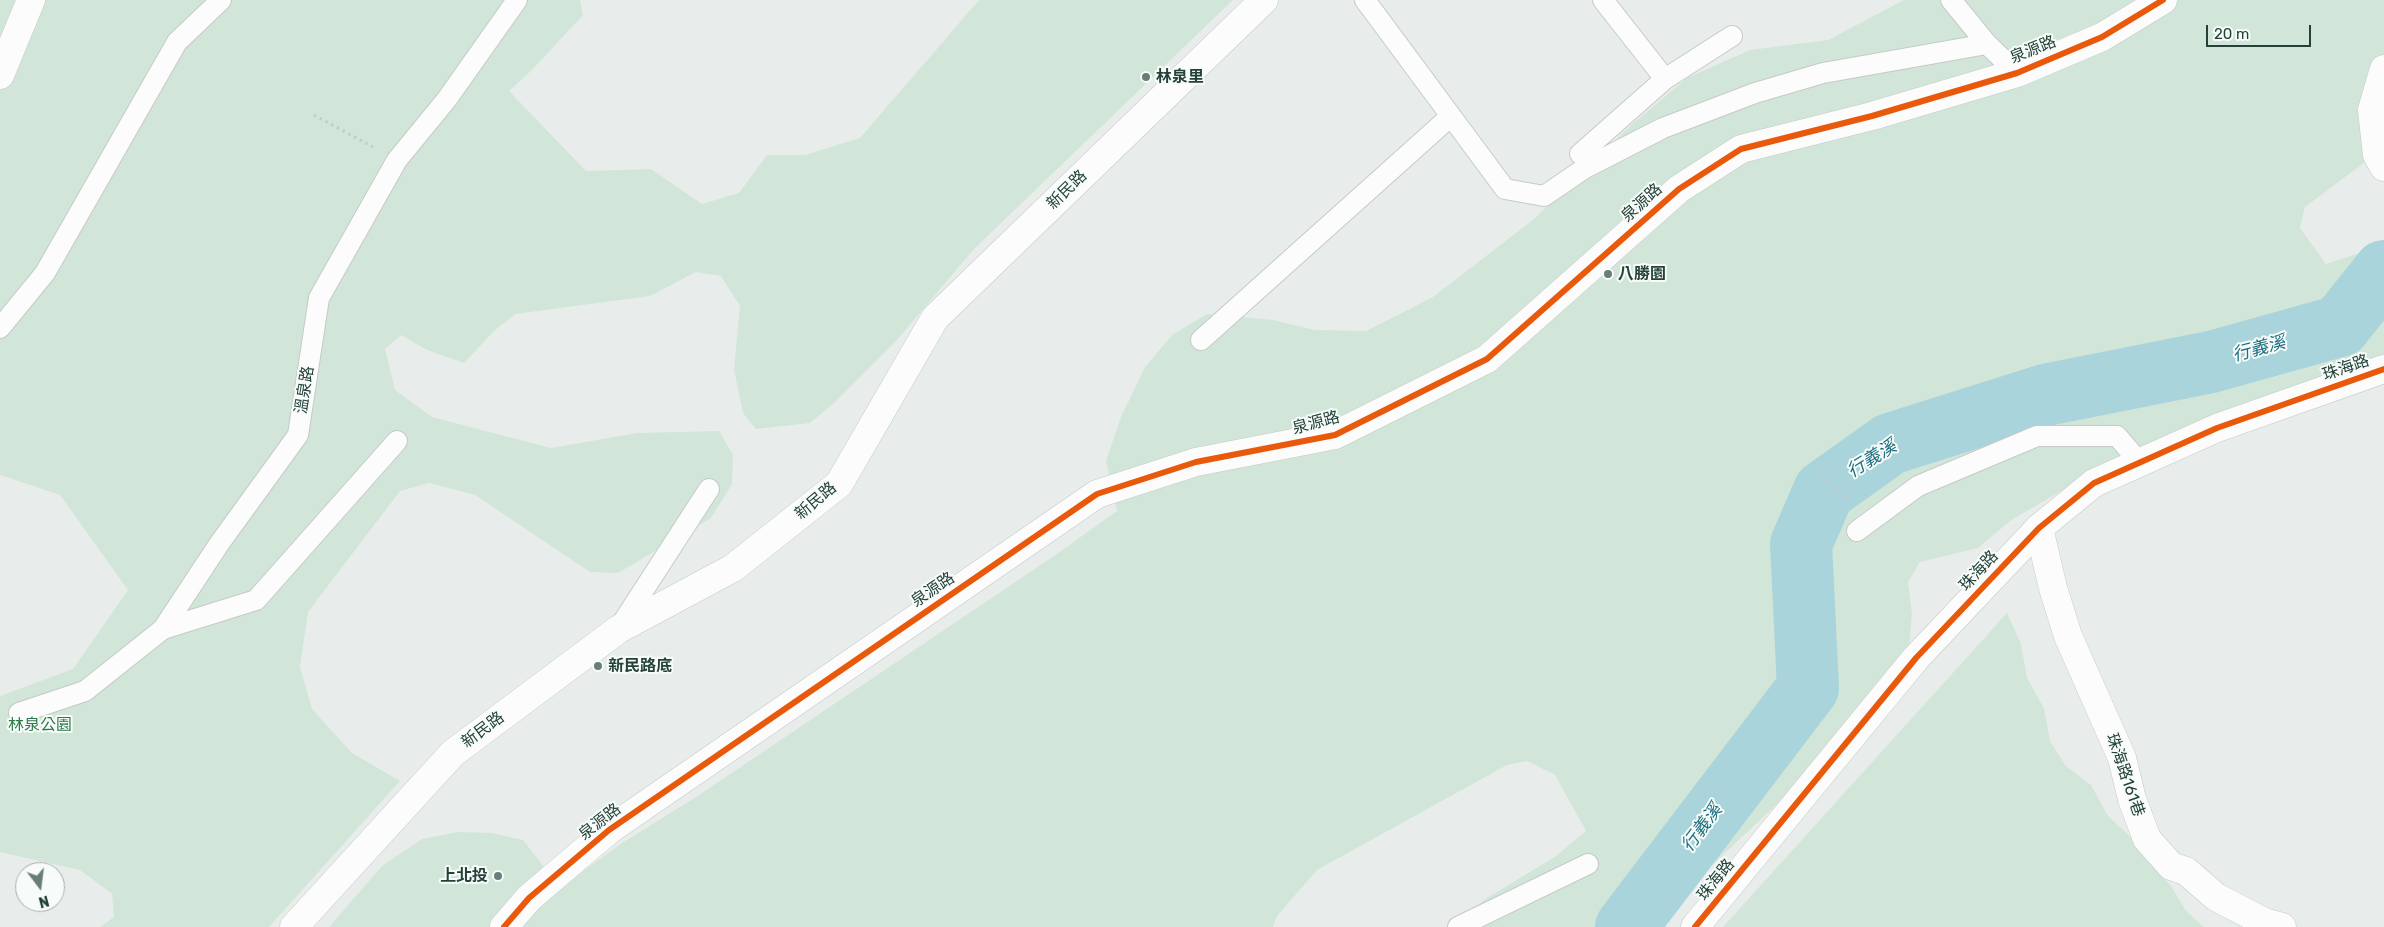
<!DOCTYPE html>
<html>
<head>
<meta charset="utf-8">
<style>
	body { margin:0 }
	#map { position:relative; width:2384px; height:927px; overflow:hidden; background:#e8edeb; font-family:Rubik,sans-serif }
	canvas { display:block }
	.north { position:absolute; left:15px; top:862px; width:50px; height:50px; box-sizing:border-box; background:#f7fbf9; border:1px solid #a3b1ad; border-radius:50%; rotate:165deg; font-size:14px; font-weight:700; line-height:20px; text-align:center; color:#24423a }
	.north::after { content:''; display:block; margin:auto; width:18px; height:22px; background:#697e78; clip-path:polygon(50% 0,100% 100%,50% 72%,0 100%) }
	.scale { position:absolute; left:2206px; top:25px; width:105px; height:22px; box-sizing:border-box; border:2px solid #24423a; border-top:0; padding-left:6px; font-size:15px; line-height:18px; white-space:nowrap; color:#24423a; -webkit-text-stroke:4px #f7fbf9; paint-order:stroke }
</style>
</head>
<body>
<div id="map">
<canvas width="2384" height="927"></canvas>
<div class="north">N</div>
<div class="scale">20 m</div>
</div>
<script>
const c = document.querySelector('canvas').getContext('2d');
c.lineJoin = 'round';
function fill(path, color) { c.fillStyle = color; c.fill(path, 'evenodd'); }
const toPath = rows => new Path2D(rows.map(r => 'M' + r).join(''));
function trace(path, color, width, dash) { c.strokeStyle = color; c.lineWidth = width; c.lineCap = dash ? 'butt' : 'round'; c.setLineDash(dash || []); c.stroke(path); }
function write(font, color, halo, rows, align = 'center') {
  c.font = font + ' Rubik,"Noto Sans TC",sans-serif'; c.lineWidth = 4; c.setLineDash([]); c.textBaseline = 'middle'; c.strokeStyle = halo; c.fillStyle = color; for (const [text, x, y, turn = 0] of rows) {
    c.save(); c.translate(x, y); c.rotate((+turn || 0) * Math.PI / 180); c.textAlign = isNaN(turn) ? turn : align; if (halo) c.strokeText(text, 0, 0); c.fillText(text, 0, 0); c.restore();
  }
}
fill(toPath([
	[0,0,580,0,583,15,532,70,509,91,586,171,651,169,702,204,739,193,767,155,805,155,860,138,979,0,1233,0,974,249,897,340,832,405,810,423,756,429,743,413,734,370,740,306,721,276,696,272,650,296,515,314,494,331,464,363,427,350,401,335,385,349,395,390,432,417,551,448,637,433,719,431,733,455,732,484,711,518,618,573,590,572,475,495,429,483,400,491,308,612,300,667,312,709,352,753,400,781,269,927,100,927,114,917,112,894,80,870,0,852,0,696,73,669,128,590,60,495,0,475],
	[1904,0,2384,0,2384,109,2367,127,2365,162,2305,207,2300,228,2326,264,2380,246,2384,250,2384,362,2088,475,2010,521,1978,548,1920,562,1908,582,1912,614,1909,647,1806,777,1679,896,1608,927,1464,927,1463,917,1487,898,1556,856,1586,831,1555,775,1527,761,1507,765,1317,870,1277,916,1273,927,329,927,382,866,422,839,458,832,492,833,523,840,548,872,571,880,622,843,693,799,1054,556,1117,511,1106,461,1121,417,1145,367,1172,335,1207,314,1273,320,1315,330,1366,331,1433,297,1534,219,1629,127,1687,78,1750,50,1828,40],
	[2007,613,2021,644,2027,678,2044,708,2050,741,2066,766,2091,785,2108,816,2135,841,2150,864,2171,886,2186,911,2204,927,1723,927]
]), '#d1e6d8');
trace(toPath([
	[1626,927,1808,688,1801,544,1824,491,1890,444,2045,395,2211,362,2340,326,2384,271]
]), '#a9d4db', 62);
const service = toPath([
	[1365,0,1505,189,1544,196,1585,168,1663,128,1755,93,1823,73,1987,44],
	[1603,0,1665,79],
	[1951,0,1987,44,2017,73],
	[1580,154,1665,79,1732,36],
	[0,328,45,273,177,42,221,0],
	[1201,340,1451,116],
	[1857,531,1918,486,2037,436,2117,436,2141,464],
	[619,628,709,489],
	[163,629,256,600,397,441],
	[19,713,85,691,163,629,219,544,298,435,319,298,397,160,447,99,517,0],
	[1458,927,1588,864]
]);
const minor = toPath([
	[2384,69,2372,110,2377,155,2384,167],
	[0,75,31,0],
	[2039,528,2053,588,2068,636,2122,758,2132,799,2147,839,2171,866,2186,871,2216,897,2264,922,2282,927],
	[294,927,453,753,619,629,733,568,839,484,935,318,1264,0],
	[1695,927,1916,658,2039,528,2094,483,2217,428,2384,369]
]);
const tertiary = toPath([
	[504,927,529,898,609,830,1097,494,1196,462,1335,435,1487,359,1679,189,1741,149,1872,116,2017,73,2102,37,2163,0]
]);
trace(service, '#c5cac8', 22);
trace(minor, '#c5cac8', 29);
trace(tertiary, '#c5cac8', 29);
trace(toPath([
	[314,115,373,147],
	[1818,472,1849,502]
]), '#c3ccca', 3, [2.5, 4]);
trace(service, '#fcfcfc', 20);
trace(minor, '#fcfcfc', 28);
trace(tertiary, '#fcfcfc', 28);
trace(toPath([
	[504,927,529,898,609,830,1097,494,1196,462,1335,435,1487,359,1679,189,1741,149,1872,116,2017,73,2102,37,2163,0],
	[1695,927,1916,658,2039,528,2094,483,2217,428,2384,369]
]), '#e8590c', 6);
for (const [x, y, r, color] of [
	[1146,77,5,"#697e78"],
	[1608,274,5,"#697e78"],
	[598,666,5,"#697e78"],
	[498,876,5,"#697e78"]
]) { const dot = new Path2D(); dot.arc(x, y, r, 0, 2 * Math.PI); c.fillStyle = color; c.fill(dot); trace(dot, '#f7fbf9', 2); }
write('16px', '#24423a', '#f7fbf9', [
	["泉源路",2033,50,-22],
	["新民路",1067,190,-44],
	["泉源路",1642,203,-42],
	["珠海路",2346,368,-19],
	["溫泉路",305,390,-81],
	["泉源路",1316,423,-15],
	["新民路",816,501,-40],
	["珠海路",1979,571,-47],
	["泉源路",933,590,-34],
	["新民路",483,730,-37],
	["珠海路161巷",2125,775,71],
	["泉源路",600,822,-38],
	["珠海路",1716,880,-51]
]);
write('bold 16px', '#24423a', '#f7fbf9', [
	["林泉里",1156,77],
	["八勝園",1618,274],
	["新民路底",608,666],
	["上北投",488,876,"right"]
], 'left');
write('16px', '#2d7a4b', '#f7fbf9', [
	["林泉公園",40,725]
]);
write('italic 18px', '#1c6f80', '#f7fbf9', [
	["行義溪",2259,349,-15],
	["行義溪",1872,459,-32],
	["行義溪",1702,828,-53]
]);
</script>
</body>
</html>
